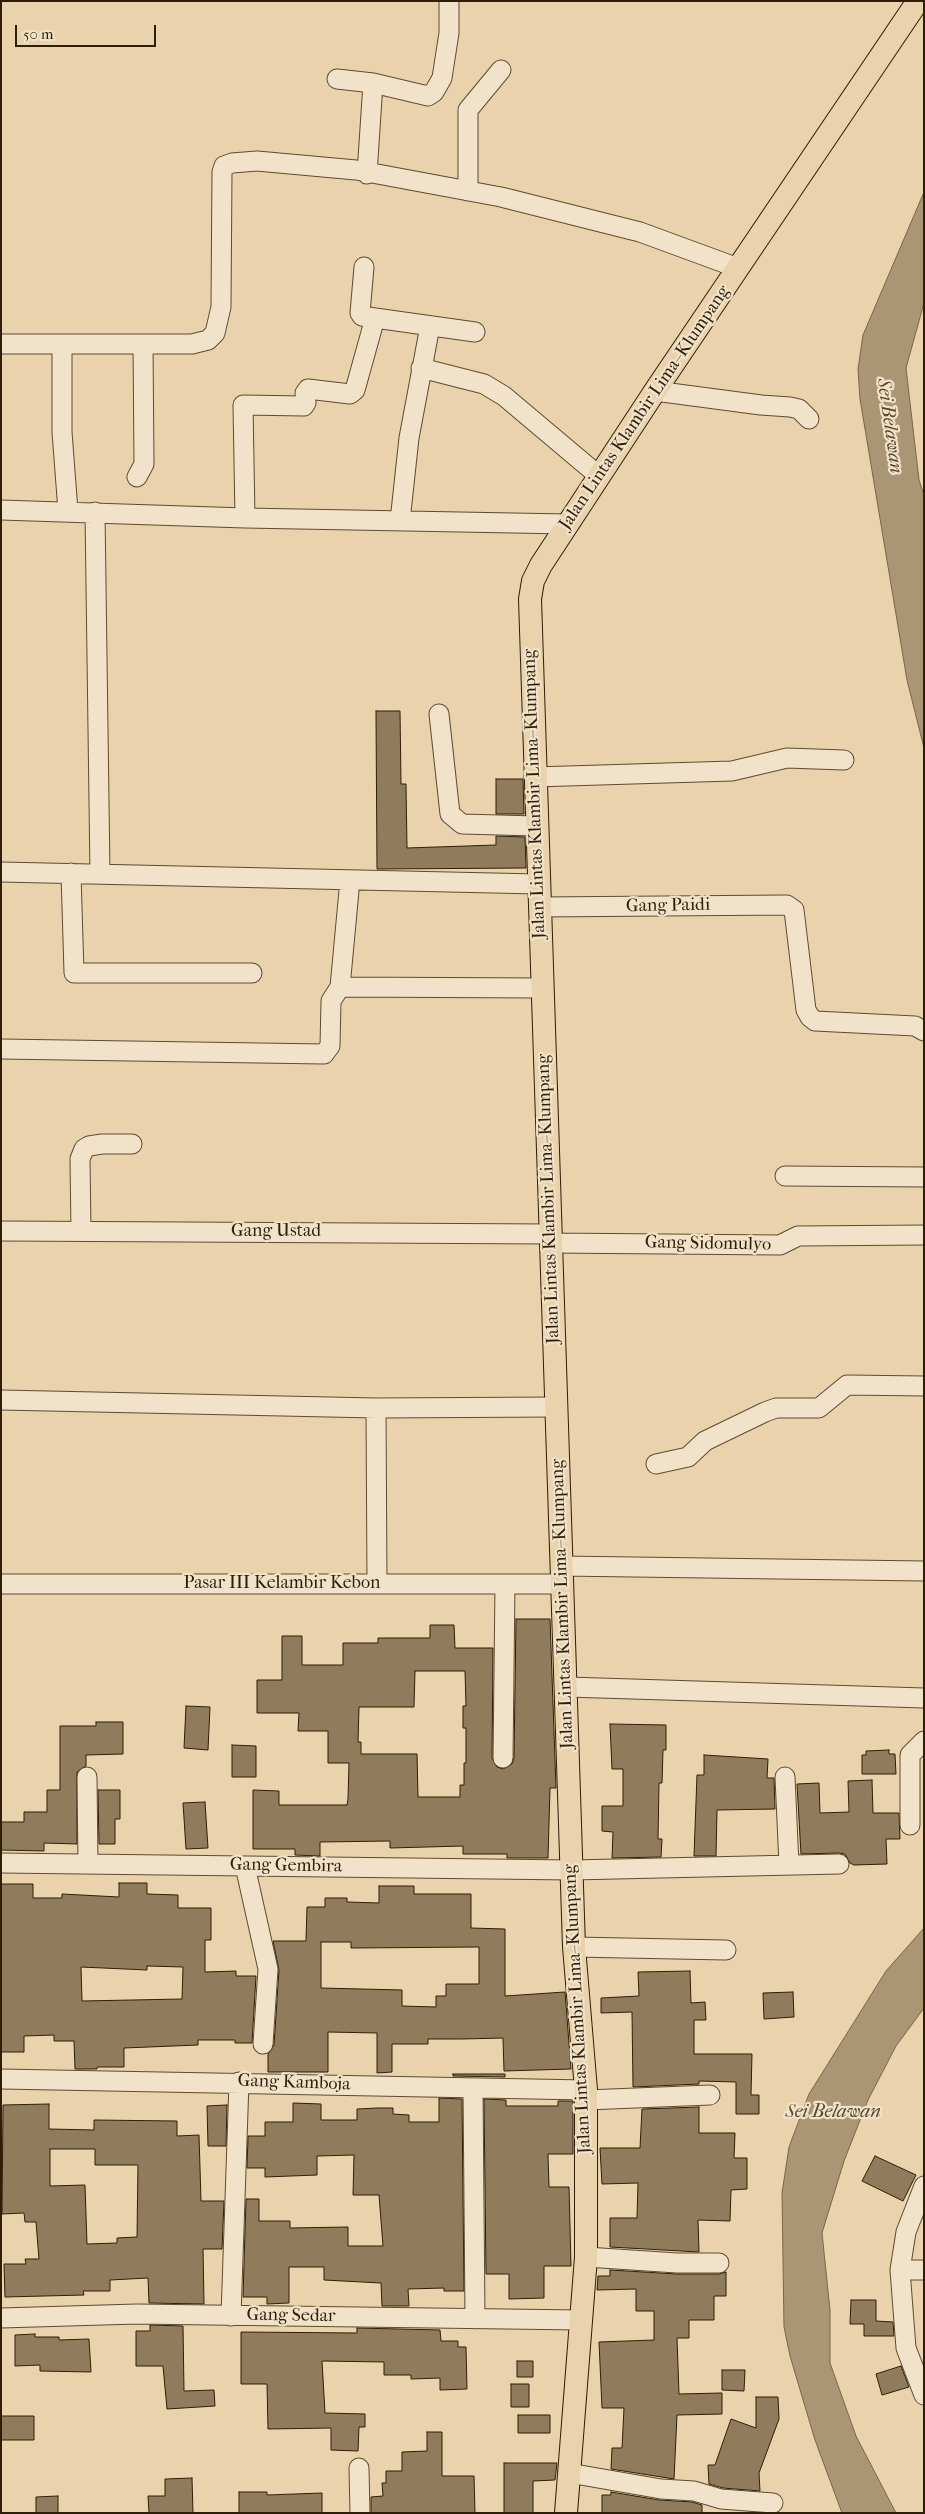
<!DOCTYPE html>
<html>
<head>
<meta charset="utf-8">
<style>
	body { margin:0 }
	#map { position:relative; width:925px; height:2514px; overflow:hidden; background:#e9d2ac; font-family:"IM FELL French Canon",serif }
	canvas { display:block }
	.frame { position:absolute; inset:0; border:2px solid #2f1e07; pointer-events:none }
	.scale { position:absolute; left:15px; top:25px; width:141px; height:22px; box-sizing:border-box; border:2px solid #2f1e07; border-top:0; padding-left:6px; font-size:15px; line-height:18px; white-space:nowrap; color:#2f1e07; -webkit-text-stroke:4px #f1e2c9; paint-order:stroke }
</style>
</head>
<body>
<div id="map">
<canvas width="925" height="2514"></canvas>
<div class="frame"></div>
<div class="scale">50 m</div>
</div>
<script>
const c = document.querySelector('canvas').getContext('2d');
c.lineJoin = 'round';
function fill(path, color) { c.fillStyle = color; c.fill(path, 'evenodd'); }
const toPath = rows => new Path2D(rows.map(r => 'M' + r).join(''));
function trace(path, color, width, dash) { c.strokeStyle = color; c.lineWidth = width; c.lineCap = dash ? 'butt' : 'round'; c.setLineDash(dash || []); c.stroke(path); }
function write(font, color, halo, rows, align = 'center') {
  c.font = font + ' "IM FELL French Canon",serif'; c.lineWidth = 4.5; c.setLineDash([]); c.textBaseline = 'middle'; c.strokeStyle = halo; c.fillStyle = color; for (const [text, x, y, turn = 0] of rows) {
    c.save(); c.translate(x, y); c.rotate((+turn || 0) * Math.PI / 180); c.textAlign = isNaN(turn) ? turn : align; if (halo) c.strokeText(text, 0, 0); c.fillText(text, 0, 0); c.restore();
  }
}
const water = toPath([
	[924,192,924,303,906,368,919,480,924,495,924,748,907,680,860,399,858,369,863,335,924,192],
	[924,1928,924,2008,896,2046,868,2100,844,2161,822,2233,830,2310,830,2363,856,2436,896,2513,842,2513,815,2440,790,2356,784,2327,782,2193,789,2147,809,2094,886,1971,924,1928]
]);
fill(water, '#aa9574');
trace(water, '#796548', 1);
const building = toPath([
	[376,711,400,711,401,784,406,784,407,848,496,845,496,836,525,837,526,868,377,869,376,711],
	[496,779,523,779,524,814,496,814,496,779],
	[516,1619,550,1619,556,1788,550,1788,548,1858,507,1858,507,1854,463,1854,463,1846,390,1848,390,1841,320,1842,320,1856,295,1855,295,1849,253,1849,253,1790,279,1791,279,1805,347,1805,348,1799,349,1763,328,1763,328,1731,298,1731,299,1713,257,1713,257,1680,282,1680,282,1636,302,1636,302,1665,343,1665,343,1643,378,1643,378,1638,430,1638,430,1625,454,1625,455,1648,493,1648,492,1758,497,1767,503,1769,512,1764,514,1758,516,1619],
	[415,1671,465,1671,466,1706,463,1706,463,1728,466,1728,466,1763,464,1763,464,1785,460,1785,460,1797,418,1797,417,1754,361,1754,361,1742,358,1742,359,1707,414,1707,415,1671],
	[186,1706,210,1707,208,1750,184,1748,186,1706],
	[96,1722,123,1722,123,1754,86,1755,86,1766,77,1772,77,1844,44,1843,44,1851,1,1850,1,1822,24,1822,24,1812,47,1812,47,1790,60,1790,60,1726,96,1726,96,1722],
	[610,1724,666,1725,666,1750,663,1750,662,1783,659,1783,658,1839,662,1839,661,1857,612,1858,613,1832,602,1831,602,1806,623,1806,623,1769,612,1769,610,1724],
	[232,1745,256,1746,256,1777,232,1777,232,1745],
	[889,1750,889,1754,895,1754,896,1774,862,1774,862,1755,866,1755,866,1751,889,1750],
	[704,1755,768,1759,767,1778,774,1778,775,1809,717,1810,716,1856,694,1856,697,1775,704,1775,704,1755],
	[872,1780,873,1813,899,1813,900,1839,886,1839,887,1864,854,1865,850,1863,845,1854,839,1853,801,1854,797,1784,819,1783,820,1813,849,1812,848,1781,872,1780],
	[98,1790,120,1790,120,1819,115,1819,115,1844,99,1844,98,1790],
	[205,1802,208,1848,186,1849,183,1803,205,1802],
	[119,1883,147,1883,147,1894,178,1895,178,1908,211,1908,211,1940,205,1940,205,1972,236,1971,236,1976,256,1976,252,2043,235,2043,235,2040,198,2040,198,2045,124,2048,124,2067,97,2067,97,2069,75,2069,74,2041,54,2041,54,2035,24,2036,24,2052,1,2052,1,1884,33,1884,33,1898,62,1898,62,1894,119,1897,119,1883],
	[147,1966,183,1967,182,1999,82,2001,81,1967,147,1970,147,1966],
	[379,1886,414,1886,414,1894,471,1894,471,1928,505,1929,505,1996,565,1992,571,2069,504,2071,503,2038,462,2039,428,2039,428,2044,392,2044,392,2072,377,2073,377,2033,328,2032,328,2072,268,2072,268,2054,274,2045,279,1970,273,1941,306,1941,307,1907,325,1907,325,1898,347,1898,347,1902,379,1903,379,1886],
	[321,1942,351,1942,351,1948,479,1947,479,1984,446,1984,446,1996,436,1996,436,2007,402,2006,402,1990,321,1988,321,1942],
	[690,1971,691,2003,705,2002,706,2020,694,2020,694,2054,752,2054,751,2095,759,2095,759,2114,736,2114,736,2082,699,2081,699,2084,633,2087,632,2012,601,2013,601,1998,639,1996,638,1972,690,1971],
	[793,1992,794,2017,764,2019,763,1993,793,1992],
	[453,2074,505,2074,505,2077,453,2076,453,2074],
	[439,2098,462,2099,464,2291,444,2291,444,2288,408,2289,409,2306,382,2306,381,2283,324,2280,324,2267,289,2267,289,2303,267,2304,267,2297,243,2297,246,2199,259,2199,259,2221,290,2221,290,2228,348,2227,348,2246,383,2246,379,2195,353,2195,354,2155,317,2156,317,2175,265,2177,265,2168,247,2168,248,2136,265,2136,265,2122,293,2122,293,2103,321,2104,321,2120,357,2120,357,2109,377,2108,393,2108,393,2114,409,2115,409,2122,439,2122,439,2098],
	[484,2099,506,2100,506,2106,558,2106,558,2101,573,2101,573,2154,548,2154,549,2187,569,2187,571,2266,544,2266,544,2298,509,2299,509,2274,486,2274,484,2099],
	[49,2104,49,2129,94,2130,94,2120,177,2121,177,2136,199,2135,201,2201,224,2201,222,2249,203,2249,204,2304,149,2303,148,2278,110,2280,110,2291,83,2291,84,2295,5,2297,4,2264,26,2264,25,2259,39,2259,36,2222,25,2222,24,2213,2,2214,3,2105,49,2104],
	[50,2149,95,2149,95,2165,138,2165,137,2237,117,2238,117,2243,87,2244,85,2185,50,2186,50,2149],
	[227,2105,226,2146,208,2146,207,2106,227,2105],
	[699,2107,699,2133,735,2133,734,2158,747,2158,747,2189,731,2190,730,2221,698,2220,699,2252,610,2247,610,2218,637,2218,638,2183,602,2184,600,2148,640,2148,642,2109,699,2107],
	[875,2156,916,2175,903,2201,862,2181,875,2156],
	[610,2270,677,2274,719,2274,726,2272,726,2296,714,2296,714,2320,689,2320,689,2338,677,2338,679,2394,722,2393,722,2414,677,2415,674,2479,611,2469,612,2448,622,2448,624,2408,602,2408,599,2342,654,2340,654,2311,636,2311,636,2289,597,2290,598,2276,610,2276,610,2270],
	[851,2300,876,2300,876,2321,893,2322,894,2336,864,2336,864,2324,850,2324,851,2300],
	[150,2325,183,2326,184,2391,214,2390,215,2406,167,2409,163,2366,136,2366,136,2331,150,2331,150,2325],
	[357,2328,440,2330,441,2341,458,2341,458,2347,466,2347,467,2389,440,2390,440,2378,411,2379,411,2375,384,2375,384,2362,322,2361,325,2413,365,2414,365,2427,359,2427,358,2451,331,2450,331,2428,268,2429,267,2384,241,2384,241,2332,357,2333,357,2328],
	[35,2334,35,2337,59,2337,59,2340,89,2339,91,2372,40,2371,40,2365,15,2366,15,2335,35,2334],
	[517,2361,533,2361,533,2377,517,2377,517,2361],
	[901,2366,909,2387,882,2395,876,2374,901,2366],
	[722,2370,745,2370,744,2391,722,2390,722,2370],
	[511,2384,529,2384,529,2407,511,2407,511,2384],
	[756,2397,778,2397,779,2419,759,2473,760,2491,723,2488,709,2484,708,2465,715,2465,731,2419,756,2428,756,2397],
	[518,2415,550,2415,550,2433,518,2433,518,2415],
	[1,2416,34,2416,34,2440,1,2440,1,2416],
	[427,2432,442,2432,442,2476,474,2476,475,2513,371,2513,371,2497,383,2496,382,2483,386,2483,386,2471,402,2471,402,2452,427,2451,427,2432],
	[504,2463,557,2463,555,2480,533,2481,533,2513,504,2513,504,2463],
	[192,2478,193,2513,149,2513,148,2496,165,2496,165,2479,192,2478],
	[239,2492,267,2492,267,2495,322,2493,322,2513,239,2513,239,2492],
	[611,2492,659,2500,692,2502,702,2505,702,2513,602,2513,602,2495,611,2495,611,2492],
	[58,2496,58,2513,36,2513,36,2497,58,2496]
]);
fill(building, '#907c5d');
trace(building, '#2f1e07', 1);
const minor = toPath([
	[337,79,373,83,428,96,434,92,442,78,449,33,449,1],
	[367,174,373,83],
	[468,191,468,110,501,70],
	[375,318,475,332],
	[1,344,192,344,208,340,215,333,221,307,222,172,224,166,232,163,257,161,356,170,501,197,640,232,738,268],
	[62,344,62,432,68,511],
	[421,368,484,384,504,396,599,476],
	[655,391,761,405,790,407,799,409,809,419],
	[137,477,144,464,143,344],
	[1,510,245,518,567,524],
	[95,512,100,874],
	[245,518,243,405,304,406,306,403,305,393,308,389,350,394,355,390,375,318,362,316,360,313,364,267],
	[400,521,409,438,430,326],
	[439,714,450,814,462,824,536,826],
	[534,777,732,771,787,758,844,760],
	[1,872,538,884],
	[71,873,74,973,252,973],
	[539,907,787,905,794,910,806,1010,810,1017,815,1021,915,1026,924,1031],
	[340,987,350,880],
	[1,1049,324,1054,330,1046,331,1001,340,987,541,988],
	[785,1176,924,1177],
	[1,1231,550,1234],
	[81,1231,80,1159,84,1149,89,1146,102,1144,132,1144],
	[551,1243,780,1245,798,1236,924,1235],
	[1,1400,376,1408,556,1407],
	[376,1408,377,1584],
	[656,1464,688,1457,705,1441,765,1412,776,1408,819,1408,847,1385,924,1386],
	[561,1566,924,1571],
	[1,1584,562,1584],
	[567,1687,924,1698],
	[503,1758,505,1584],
	[87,1777,88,1864],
	[785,1777,789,1865],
	[910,1825,910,1755,924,1741],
	[1,1863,572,1870,839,1864],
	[245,1866,268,1969,263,2044],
	[574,1947,726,1950],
	[1,2079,586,2090],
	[473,2089,475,2319],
	[586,2100,710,2095],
	[924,2186,906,2232,900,2270,906,2348,924,2395],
	[586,2257,677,2263,719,2263],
	[900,2270,924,2270],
	[231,2316,239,2082],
	[1,2318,137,2314,580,2320],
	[359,2468,360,2513],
	[569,2473,661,2489,694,2491,721,2499,773,2503]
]);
const major = toPath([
	[566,2513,586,2257,586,2090,574,1947,530,599,533,581,541,565,655,391,918,1]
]);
trace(minor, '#5e4b30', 21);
trace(major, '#2f1e07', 24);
trace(minor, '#f1e2c9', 19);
trace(major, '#e9d2ac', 22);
write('18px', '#2f1e07', '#f1e2c9', [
	["Jalan Lintas Klambir Lima–Klumpang",645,408,-56],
	["Jalan Lintas Klambir Lima–Klumpang",535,794,-92],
	["Gang Paidi",668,906,-1],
	["Jalan Lintas Klambir Lima–Klumpang",549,1199,-92],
	["Gang Ustad",276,1232],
	["Gang Sidomulyo",708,1244,1],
	["Pasar III Kelambir Kebon",282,1584],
	["Jalan Lintas Klambir Lima–Klumpang",563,1604,-92],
	["Gang Gembira",286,1866,1],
	["Jalan Lintas Klambir Lima–Klumpang",578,2009,-93],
	["Gang Kamboja",294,2083,2],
	["Gang Sedar",291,2316,1]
]);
write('italic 19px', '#5a482d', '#f1e2c9', [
	["Sei Belawan",889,426,82],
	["Sei Belawan",833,2112]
]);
</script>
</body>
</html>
